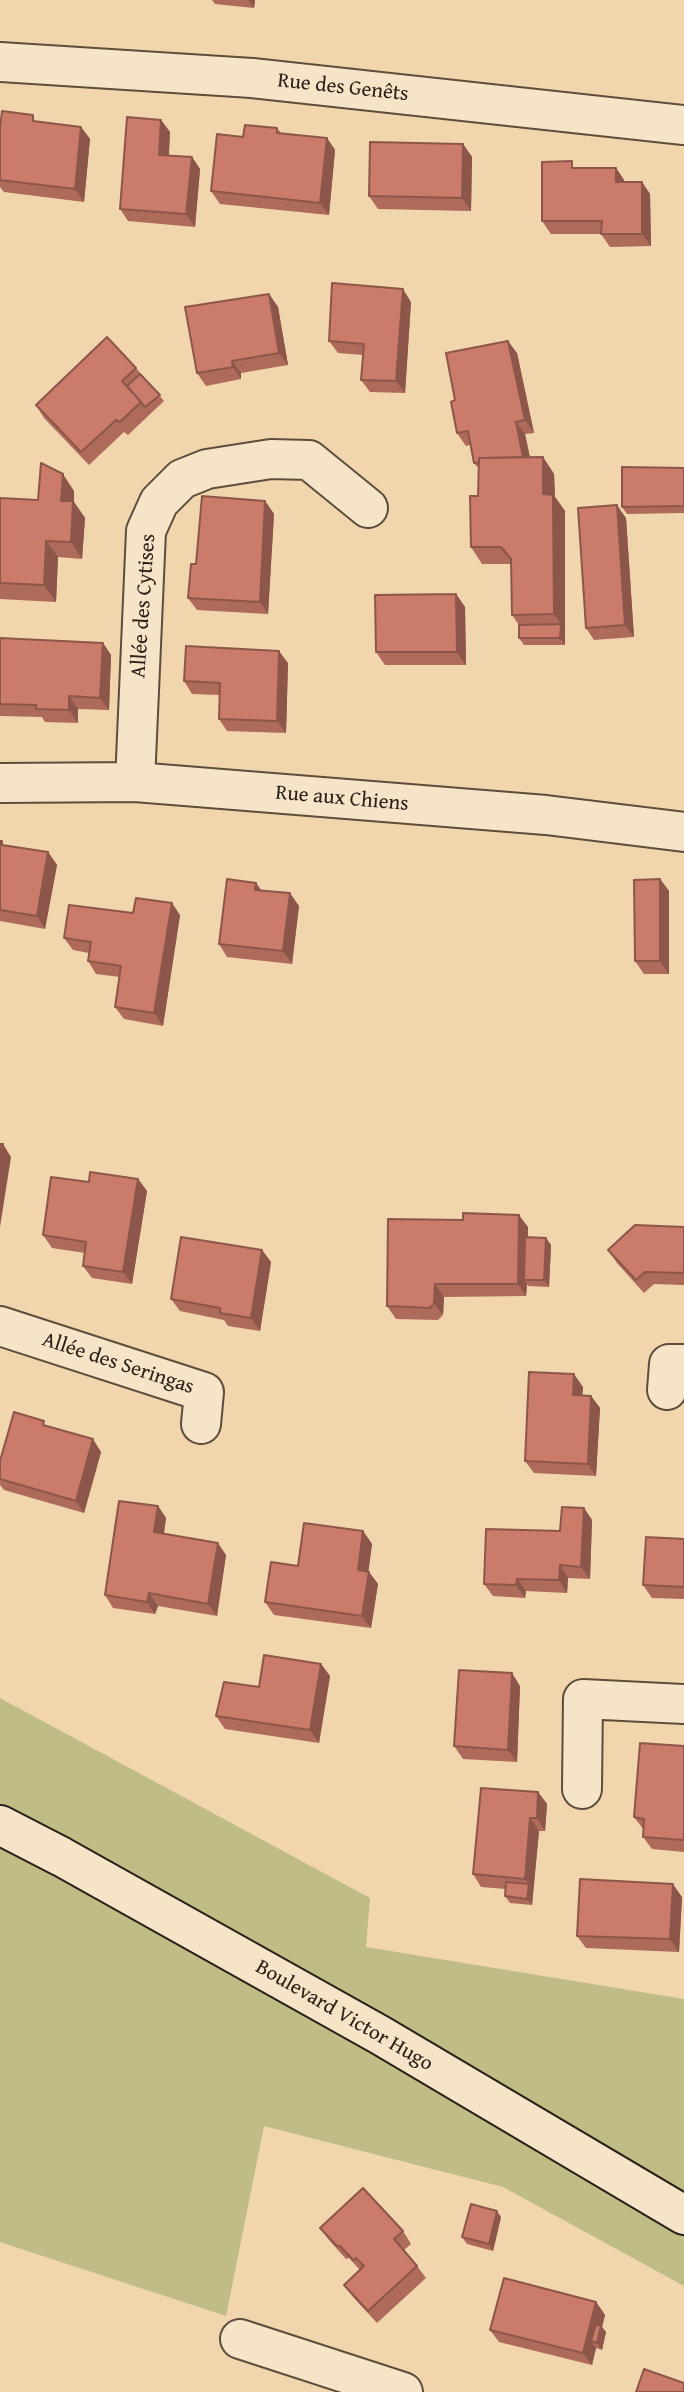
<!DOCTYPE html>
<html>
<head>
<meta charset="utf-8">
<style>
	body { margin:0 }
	canvas { display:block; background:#f1d5ac }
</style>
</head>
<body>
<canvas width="684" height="2392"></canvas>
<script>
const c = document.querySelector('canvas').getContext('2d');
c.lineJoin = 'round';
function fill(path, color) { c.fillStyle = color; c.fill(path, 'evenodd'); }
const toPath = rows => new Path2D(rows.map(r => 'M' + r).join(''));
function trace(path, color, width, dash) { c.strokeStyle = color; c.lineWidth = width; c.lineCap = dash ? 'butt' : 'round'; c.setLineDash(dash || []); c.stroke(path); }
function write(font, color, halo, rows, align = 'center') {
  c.font = font + ' "Gentium Book Plus",serif'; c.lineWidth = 5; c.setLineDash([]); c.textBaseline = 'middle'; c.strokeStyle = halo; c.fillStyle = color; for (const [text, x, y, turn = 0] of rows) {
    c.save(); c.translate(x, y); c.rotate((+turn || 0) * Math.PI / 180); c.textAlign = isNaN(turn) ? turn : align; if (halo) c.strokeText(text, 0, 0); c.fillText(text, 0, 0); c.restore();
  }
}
fill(toPath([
	[0,1698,370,1898,366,1947,684,1999,684,2286,503,2187,264,2126,226,2316,0,2242]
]), '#bfbc86');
const street = toPath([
	[0,62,252,78,684,125],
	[135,782,146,531,159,502,182,479,207,469,271,459,309,460,368,508],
	[0,783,135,782,546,815,684,832],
	[0,1326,204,1392,201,1424],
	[667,1390,669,1364,684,1364],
	[582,1789,583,1699,684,1704],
	[240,2339,403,2392]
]);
const secondary = toPath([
	[0,1825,62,1857,380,2035,684,2215]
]);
trace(street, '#5c4d3d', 42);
trace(secondary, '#2a2018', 42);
trace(street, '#f6e4c9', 38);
trace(secondary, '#f6e4c9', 38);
fill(toPath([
	[212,0,255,0,254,8,215,4],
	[161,120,170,132,169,155,192,157,200,169,195,227,128,221,120,209],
	[38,122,81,127,90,139,84,202,4,192,0,187,0,127],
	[277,128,281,133,327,138,335,150,329,215,220,204,211,191,243,137],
	[463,144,472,157,471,211,378,209,369,196],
	[577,168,616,168,624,180,624,182,642,182,650,194,651,246,610,247,601,234,551,234,542,221],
	[269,294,278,307,288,365,241,373,241,379,206,386,197,373],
	[411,302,405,393,370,392,361,380,363,355,338,353,329,341],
	[517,353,534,433,525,434,530,457,543,457,554,474,555,497,565,511,565,645,524,645,519,638,519,625,512,615,511,564,482,564,471,547,478,496,479,469,474,463,470,445,466,446,457,433,455,400],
	[136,368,164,401,128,435,124,432,89,465,44,418,36,405],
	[684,468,684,513,627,514,622,507],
	[74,491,74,502,85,518,82,559,58,557,56,602,0,599,0,498,38,500],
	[265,501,274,514,268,614,197,610,188,598,196,564],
	[626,518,634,637,594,640,586,628],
	[456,594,465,607,466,665,385,665,376,652],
	[0,638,103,643,111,655,109,710,78,709,78,723,45,722,42,717,0,716],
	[288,663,286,733,227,731,219,719,220,695,192,694,184,681],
	[0,841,5,846,48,852,57,865,45,929,0,921],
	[660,879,669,891,669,974,644,974,635,961],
	[256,883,261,890,299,906,292,964,227,957,219,944],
	[133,913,180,915,163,1026,124,1019,115,1007,120,977,96,974,88,961,89,953,73,950,64,938],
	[138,1179,147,1191,132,1284,92,1278,83,1266,85,1253,52,1248,43,1235,89,1182],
	[463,1220,528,1227,528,1237,546,1238,551,1245,549,1287,528,1286,527,1284,526,1296,444,1297,443,1315,438,1320,396,1319,387,1306],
	[684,1227,684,1285,654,1284,644,1293,617,1263,608,1250],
	[262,1250,271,1262,260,1331,228,1326,224,1320,180,1311,171,1299],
	[583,1387,582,1395,591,1396,600,1408,596,1476,534,1473,525,1461],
	[49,1426,101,1452,84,1513,4,1490,0,1485,0,1461],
	[158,1506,166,1518,164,1534,226,1555,217,1616,158,1606,155,1614,113,1608,105,1595],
	[584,1508,592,1520,590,1579,568,1578,567,1593,526,1591,525,1598,493,1596,484,1584,560,1531],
	[363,1531,372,1544,368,1571,378,1584,371,1628,274,1615,265,1602,298,1566],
	[684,1539,684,1599,652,1598,643,1585],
	[321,1664,330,1676,319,1743,225,1729,216,1716,259,1687],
	[520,1686,517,1762,463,1759,454,1746],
	[684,1746,684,1852,652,1849,643,1837,644,1830,634,1817],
	[538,1792,547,1804,545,1831,539,1831,532,1905,510,1903,505,1896,506,1889,481,1887,473,1874],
	[682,1897,679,1952,586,1948,577,1936],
	[501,2217,493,2251,467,2244,462,2237],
	[320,2228,403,2231,411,2244,404,2250,417,2266,426,2278,377,2323,353,2297,344,2285,360,2270,349,2258,346,2259,329,2240],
	[596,2302,605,2315,602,2327,606,2332,602,2350,596,2348,592,2365,499,2342,490,2330]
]), '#ae6a5a');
fill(toPath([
	[248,0,255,0,254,8],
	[161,120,170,132,168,167,159,155],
	[81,127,90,139,84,202,75,189],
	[327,138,335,150,329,215,320,203],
	[463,144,472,157,471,211,462,198],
	[192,157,200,169,195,227,186,214],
	[616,168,624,180,624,194,616,182],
	[642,182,650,194,651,246,642,234],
	[403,289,411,302,405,393,396,381],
	[269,294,278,307,288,365,279,353],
	[508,341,517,353,534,433,525,420],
	[232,361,241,373,241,379,233,367],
	[516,422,525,434,533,473,524,460],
	[543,457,554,474,555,497,565,511,565,645,560,638,561,624,554,614,543,494],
	[63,474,74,491,74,502,85,518,82,559,71,542,61,501],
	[265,501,274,514,268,614,260,602],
	[617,505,626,518,634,637,625,625],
	[46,541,58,557,56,602,44,585],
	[456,594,465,607,466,665,457,652],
	[103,643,111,655,109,710,100,698],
	[279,651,288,663,286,733,277,721],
	[69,696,78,709,78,723,69,710],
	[48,852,57,865,45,929,37,916],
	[660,879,669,891,669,974,660,961],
	[256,883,265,895,255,890],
	[290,893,299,906,292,964,283,951],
	[172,903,180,915,163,1026,154,1013],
	[3,1144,11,1157,0,1227,0,1160],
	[138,1179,147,1191,132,1284,123,1272],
	[519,1215,528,1227,527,1280,524,1280,527,1284,526,1296,518,1284],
	[546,1238,551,1245,549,1287,544,1280],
	[262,1250,271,1262,260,1331,251,1318],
	[435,1284,444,1297,443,1315,434,1303],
	[574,1374,583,1387,582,1407,573,1395],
	[591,1396,600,1408,596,1476,588,1464],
	[93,1439,101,1452,84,1513,76,1501],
	[158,1506,166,1518,162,1545,154,1532],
	[584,1508,592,1520,590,1579,581,1567],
	[363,1531,372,1544,367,1583,358,1570],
	[218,1543,226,1555,217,1616,208,1604],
	[560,1565,568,1578,567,1593,559,1580],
	[369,1572,378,1584,371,1628,362,1616],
	[517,1579,526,1591,525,1598,516,1585],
	[149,1593,158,1606,155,1614,147,1602],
	[321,1664,330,1676,319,1743,310,1730],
	[512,1673,520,1686,517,1762,508,1750],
	[538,1792,547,1804,545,1831,537,1818],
	[530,1818,539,1831,532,1905,527,1899,529,1884,525,1879],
	[673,1884,682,1897,679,1952,670,1939],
	[497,2211,501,2217,493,2251,489,2244],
	[596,2302,605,2315,602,2327,606,2332,602,2350,597,2343,591,2341,596,2348,592,2365,583,2353]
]), '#8d564a');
const building = toPath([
	[2,111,33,115,33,121,81,127,75,189,0,180,0,127,2,111],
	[127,117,161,120,159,155,192,157,186,214,120,209,127,117],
	[245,125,277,128,277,133,327,138,320,203,211,191,217,134,243,137,245,125],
	[370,142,463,144,462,198,369,196,370,142],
	[572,161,572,168,616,168,616,182,642,182,642,234,601,234,602,221,542,221,542,162,572,161],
	[332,283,403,289,396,381,361,380,364,344,329,341,332,283],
	[269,294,279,353,232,361,233,367,197,373,185,307,269,294],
	[107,337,136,368,122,381,141,402,120,422,116,420,81,452,36,405,107,337],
	[508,341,525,420,516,422,523,457,479,458,479,462,474,463,468,431,457,433,451,402,455,400,446,353,508,341],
	[140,374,160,395,145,407,127,386,140,374],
	[543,457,543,494,553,495,554,614,512,615,511,559,501,547,471,547,470,496,478,496,479,458,543,457],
	[41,463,63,474,61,501,73,501,71,542,46,541,44,585,0,583,0,498,38,500,41,463],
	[622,467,684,468,684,506,622,507,622,467],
	[202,496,265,501,260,602,188,598,191,564,196,564,202,496],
	[617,505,625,625,586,628,578,508,617,505],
	[456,594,457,652,376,652,375,595,456,594],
	[561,624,560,638,519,638,519,625,561,624],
	[0,638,103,643,100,698,69,696,69,710,36,709,36,705,0,704,0,638],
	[186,646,279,651,277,721,219,719,220,683,184,681,186,646],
	[0,841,2,841,2,845,48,852,37,916,0,910,0,841],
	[227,879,256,883,255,890,290,893,283,951,219,944,227,879],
	[660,879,660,961,635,961,634,880,660,879],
	[136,898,172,903,154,1013,115,1007,121,966,88,961,91,942,64,938,69,905,133,913,136,898],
	[0,1144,3,1144,0,1160,0,1144],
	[90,1172,138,1179,123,1272,83,1266,86,1242,43,1235,51,1177,89,1182,90,1172],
	[463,1213,519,1215,518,1284,435,1284,434,1303,430,1308,387,1306,388,1219,463,1220,463,1213],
	[635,1225,684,1227,684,1273,645,1272,636,1280,608,1250,635,1225],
	[181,1237,262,1250,251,1318,220,1313,220,1308,171,1299,181,1237],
	[525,1237,546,1238,544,1280,524,1280,525,1237],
	[529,1372,574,1374,573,1395,591,1396,588,1464,525,1461,529,1372],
	[14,1412,44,1421,43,1425,93,1439,76,1501,0,1479,0,1461,14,1412],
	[119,1501,158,1506,154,1532,218,1543,208,1604,149,1593,147,1602,105,1595,119,1501],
	[562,1507,584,1508,581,1567,560,1565,559,1580,517,1579,516,1585,484,1584,486,1529,560,1531,562,1507],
	[304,1523,363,1531,358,1570,369,1572,362,1616,265,1602,271,1562,298,1566,304,1523],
	[646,1537,684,1539,684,1587,643,1585,646,1537],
	[264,1655,321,1664,310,1730,216,1716,224,1682,259,1687,264,1655],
	[459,1670,512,1673,508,1750,454,1746,459,1670],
	[640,1743,684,1746,684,1840,643,1837,644,1819,634,1817,640,1743],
	[481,1788,538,1792,537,1818,530,1818,525,1879,473,1874,481,1788],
	[580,1879,673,1884,670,1939,577,1936,580,1879],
	[506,1882,529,1884,527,1899,505,1896,506,1882],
	[363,2188,403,2231,394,2239,417,2266,368,2311,344,2285,364,2266,356,2258,353,2260,340,2246,337,2246,320,2228,363,2188],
	[471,2204,497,2211,489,2244,462,2237,471,2204],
	[504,2278,596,2302,583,2353,490,2330,504,2278],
	[596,2324,601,2326,597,2343,591,2341,596,2324],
	[644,2369,684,2383,684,2392,636,2392,644,2369]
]);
fill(building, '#ca7b69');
trace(building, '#8d564a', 2);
write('21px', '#2a2018', '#f6e4c9', [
	["Rue des Genêts",343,88,6],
	["Allée des Cytises",144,606,-86],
	["Rue aux Chiens",342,799,5],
	["Allée des Seringas",118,1364,18],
	["Boulevard Victor Hugo",344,2016,30]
]);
</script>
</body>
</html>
